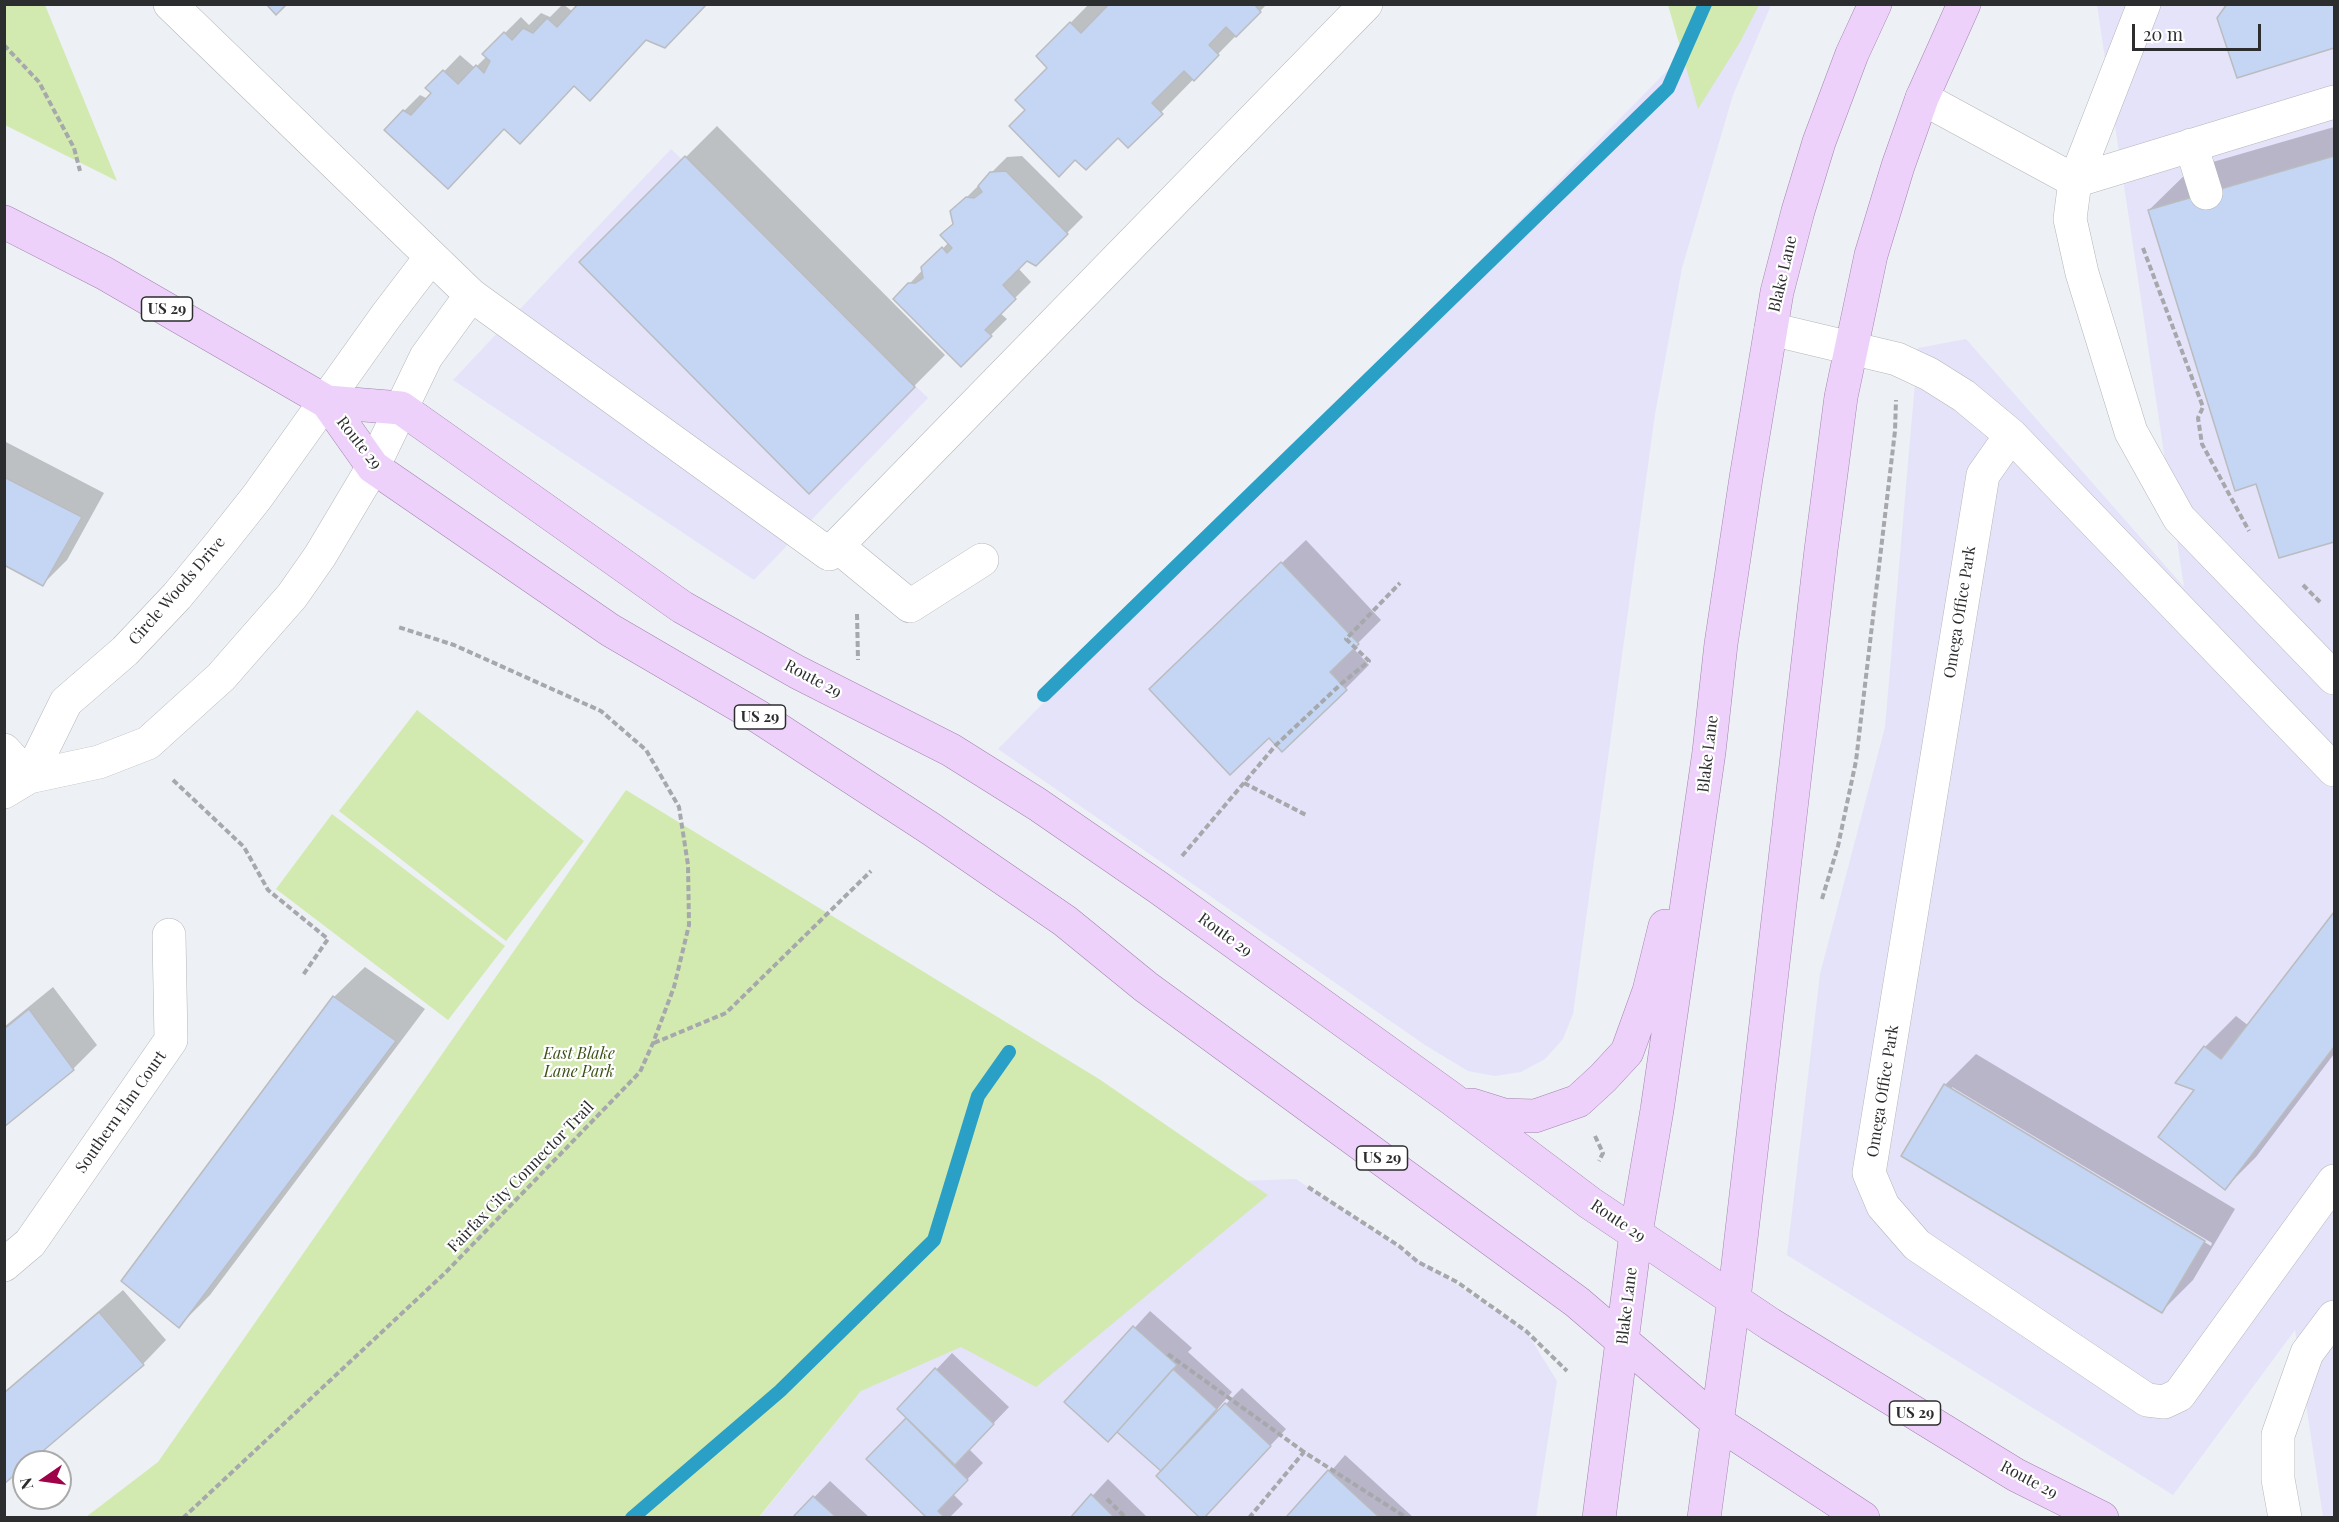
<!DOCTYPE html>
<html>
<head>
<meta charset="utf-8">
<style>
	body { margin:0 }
	#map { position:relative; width:2339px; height:1522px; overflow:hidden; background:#edf0f4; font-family:"Playfair Display",serif }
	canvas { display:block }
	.frame { position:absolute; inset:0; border:6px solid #2c2d2f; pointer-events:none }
	.north { position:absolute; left:12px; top:1450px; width:60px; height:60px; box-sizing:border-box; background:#fff; border:2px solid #ababac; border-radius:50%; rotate:257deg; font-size:16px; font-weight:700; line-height:24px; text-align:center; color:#2c2d2f }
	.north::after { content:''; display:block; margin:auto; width:21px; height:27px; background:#9e0248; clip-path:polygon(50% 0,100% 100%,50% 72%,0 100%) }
	.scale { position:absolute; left:2132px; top:24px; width:129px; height:27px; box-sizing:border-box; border:3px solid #2c2d2f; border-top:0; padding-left:8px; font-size:18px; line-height:21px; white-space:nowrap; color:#2c2d2f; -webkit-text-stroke:4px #fff; paint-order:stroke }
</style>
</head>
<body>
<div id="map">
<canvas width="2339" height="1522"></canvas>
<div class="frame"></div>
<div class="north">N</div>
<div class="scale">20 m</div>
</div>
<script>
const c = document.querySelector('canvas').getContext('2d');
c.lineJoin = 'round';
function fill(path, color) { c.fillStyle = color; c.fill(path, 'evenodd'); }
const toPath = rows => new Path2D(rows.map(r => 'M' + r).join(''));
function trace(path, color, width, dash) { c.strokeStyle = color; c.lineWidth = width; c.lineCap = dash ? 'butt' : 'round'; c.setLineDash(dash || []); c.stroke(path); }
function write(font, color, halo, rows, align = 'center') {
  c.font = font + ' "Playfair Display",serif'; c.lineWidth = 4.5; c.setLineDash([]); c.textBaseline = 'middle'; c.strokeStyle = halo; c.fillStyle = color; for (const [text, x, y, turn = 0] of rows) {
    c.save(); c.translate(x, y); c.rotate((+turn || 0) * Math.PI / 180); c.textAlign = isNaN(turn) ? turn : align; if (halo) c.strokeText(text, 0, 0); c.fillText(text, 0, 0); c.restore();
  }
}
fill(toPath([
	[1732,5,1771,5,1733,95,1682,268,1655,414,1573,1014,1563,1039,1545,1059,1521,1072,1495,1076,1468,1071,1425,1045,998,749],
	[2097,5,2334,5,2334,1517,2323,1517,2295,1330,2173,1495,1787,1255,1820,974,1885,727,1918,348,1966,339,2184,587],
	[671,149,928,398,754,580,453,380],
	[1296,1179,1526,1331,1557,1381,1536,1517,759,1518,861,1391,1063,1187]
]), '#e5e3f9');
fill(toPath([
	[5,4,45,5,117,181,5,125],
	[1668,5,1759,5,1740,42,1698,109],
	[417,710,584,841,506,941,339,811],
	[626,790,1099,1079,1268,1195,1036,1387,961,1347,861,1391,759,1517,86,1517,158,1462],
	[332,814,505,946,448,1020,276,889]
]), '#d2eab0');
fill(toPath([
	[563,4,573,12,647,38,504,128,464,171,404,111,420,95,428,99,433,93,428,88,460,55,475,68,487,56,484,54,521,17,529,25,541,13,550,17],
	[1089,4,1267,4,1128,146,1118,136,1027,110,1049,68,1038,56],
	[2229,4,2334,4,2334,46,2238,76],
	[717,126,945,355,809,492,581,262],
	[2334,127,2334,541,2280,556,2257,482,2149,210,2192,168],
	[1022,156,1083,217,1036,264,1027,259,1018,268,1031,282,1000,313,1007,319,961,365,895,299,949,242,955,223,952,212,1007,157],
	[4,441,104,493,67,560,43,584,4,564],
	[1306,540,1381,620,1353,648,1369,665,1345,689,1269,735,1175,665],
	[2334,914,2334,1054,2256,1157,2225,1188,2197,1089,2178,1082,2205,1047,2236,1016,2249,1026],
	[365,967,425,1009,210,1295,179,1326,334,997],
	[53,987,97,1045,73,1069,4,1125,4,1027],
	[1976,1054,2235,1209,2193,1280,2162,1311,1945,1085],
	[1952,1087,2212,1243,2211,1246,1952,1090],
	[123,1290,166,1340,143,1364,28,1462,24,1462,24,1465,4,1482,4,1392],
	[1150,1311,1192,1348,1188,1352,1232,1392,1214,1413,1216,1414,1242,1388,1286,1429,1218,1501,1163,1471,1117,1430,1067,1402],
	[952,1353,1009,1407,969,1449,983,1463,953,1494,963,1504,949,1518,929,1518,868,1459,908,1418,899,1409],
	[1345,1455,1414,1518,1291,1518],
	[1108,1479,1148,1518,1072,1518],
	[830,1481,870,1518,794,1518]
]), '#0003');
trace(toPath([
	[1044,695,1668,88,1705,4],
	[632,1518,780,1391,934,1240,978,1096,1009,1052]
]), '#2aa0c6', 14);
const building = toPath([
	[266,4,287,4,276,15,266,4],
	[578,4,707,4,665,48,646,40,590,101,574,86,520,144,504,129,448,189,384,130,403,110,411,115,431,93,425,88,443,70,458,84,476,65,484,73,490,61,482,54,504,32,512,40,523,28,533,33,547,18,557,27,578,4],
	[1109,4,1254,4,1261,12,1236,37,1226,27,1209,45,1219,55,1194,81,1184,71,1152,103,1163,114,1128,148,1118,138,1086,170,1075,160,1059,177,1009,126,1025,110,1015,100,1047,68,1036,56,1070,22,1081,33,1109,4],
	[2227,4,2334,4,2334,48,2237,78,2217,18,2227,4],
	[685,156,915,387,809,494,579,262,685,156],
	[2334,156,2334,542,2279,558,2256,484,2235,491,2148,210,2334,156],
	[1006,171,1068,234,1036,266,1027,261,1003,285,1016,299,985,330,992,336,961,367,893,299,908,283,915,283,923,278,921,267,942,247,947,253,952,248,940,235,953,224,950,211,966,197,974,198,982,192,978,186,990,172,1006,171],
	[4,477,82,517,43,586,4,565,4,477],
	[1281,562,1359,644,1330,672,1347,690,1282,752,1269,738,1230,775,1149,689,1281,562],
	[2334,912,2334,1047,2225,1190,2158,1137,2194,1090,2175,1083,2204,1046,2221,1059,2334,912],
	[333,996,396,1041,179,1328,121,1281,333,996],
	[29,1009,74,1070,4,1127,4,1029,29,1009],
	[1944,1084,2205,1241,2162,1313,1901,1156,1944,1084],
	[99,1312,144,1365,30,1462,24,1462,24,1467,4,1484,4,1393,99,1312],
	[1133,1326,1177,1365,1108,1442,1064,1402,1133,1326],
	[935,1368,994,1424,955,1465,897,1409,935,1368],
	[1173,1369,1217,1409,1161,1471,1117,1432,1173,1369],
	[1225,1403,1271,1446,1204,1518,1200,1518,1156,1476,1225,1403],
	[906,1418,968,1480,938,1511,945,1518,927,1518,866,1459,906,1418],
	[1328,1470,1380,1518,1289,1518,1287,1516,1328,1470],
	[1091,1494,1115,1518,1070,1518,1091,1494],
	[813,1496,837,1518,792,1518,813,1496]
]);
fill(building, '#c4d6f3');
trace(building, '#babcc0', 1.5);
const minor = toPath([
	[170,4,471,295,829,554,1366,4],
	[2144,4,2075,181,2070,219,2082,273,2131,432,2179,518,2334,678],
	[1922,98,2075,181,2334,102],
	[2191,145,2206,193],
	[1771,329,1897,359,1929,374,1964,396,2011,435,2334,770],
	[2011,435,1983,475,1869,1173,1883,1206,1917,1245,2147,1400,2164,1402,2179,1395,2334,1181],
	[837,546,910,606,982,560],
	[4,750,29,777],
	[29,777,66,702,125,651,177,596,219,545,257,497,386,316,431,257],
	[4,792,29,777,99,762,148,743,221,677,292,596,320,556,373,467,426,357,471,295],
	[4,1265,30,1243,171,1040,169,935],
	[2285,1518,2278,1479,2278,1435,2307,1353,2334,1317]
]);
const major = toPath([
	[4,222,104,273,327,402,373,467,610,630,759,717,931,829,1065,921,1146,987,1577,1302,1718,1423,1863,1518],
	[327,402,401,408,682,607,797,672,951,750,1037,804,1159,888,1452,1099,1590,1203,1770,1324,2016,1475,2102,1518],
	[1472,1105,1504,1115,1535,1116,1578,1101,1603,1078,1627,1052,1649,991,1665,926],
	[1599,1518,1636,1233,1657,1110,1709,752,1721,644,1746,478,1777,292,1798,211,1819,142,1852,54,1875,4],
	[1704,1518,1734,1299,1821,550,1841,397,1871,255,1898,166,1922,98,1964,4]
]);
trace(minor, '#b4b6ba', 34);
trace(major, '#a384b0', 34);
trace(toPath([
	[4,45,39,82,74,148,80,171],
	[2143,248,2203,407,2198,418,2202,444,2249,531],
	[2303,585,2322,604],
	[857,614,858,660],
	[173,780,244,847,268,890,328,939,303,975],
	[1244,783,1306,815],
	[1182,856,1276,745,1341,684,1369,661,1346,639,1400,583],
	[1822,899,1838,846,1856,761,1895,431,1896,400],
	[654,1043,726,1013,871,871],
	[1595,1136,1603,1153,1599,1161],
	[1308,1187,1399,1246,1418,1262,1457,1282,1526,1331,1567,1371],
	[1168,1354,1304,1452],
	[1107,1499,1126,1518],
	[183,1518,445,1273,640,1072,653,1043,674,987,689,925,688,865,679,807,646,750,601,711,454,645,398,627],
	[1249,1518,1304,1452,1407,1518]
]), '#a6a8ac', 4, [6, 3]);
trace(minor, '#fff', 33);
trace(major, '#eed1fa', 33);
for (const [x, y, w] of [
	[167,309,51],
	[760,717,51],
	[1382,1158,51],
	[1915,1413,51]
]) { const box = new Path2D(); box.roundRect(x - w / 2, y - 12, w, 24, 4.5); c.fillStyle = '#fff'; c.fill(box); trace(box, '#2c2d2f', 1.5); }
write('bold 15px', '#2c2d2f', null, [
	["US 29",167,309],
	["US 29",760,717],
	["US 29",1382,1158],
	["US 29",1915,1413]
]);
write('16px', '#2c2d2f', '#fff', [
	["Blake Lane",1783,274,-77],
	["Route 29",359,443,52],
	["Circle Woods Drive",177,591,-49],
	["Omega Office Park",1960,612,-81],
	["Route 29",813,679,28],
	["Blake Lane",1708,754,-83],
	["Route 29",1225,935,36],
	["Omega Office Park",1883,1091,-81],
	["Southern Elm Court",121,1112,-55],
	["Fairfax City Connector Trail",521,1177,-46],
	["Route 29",1618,1221,34],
	["Blake Lane",1627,1306,-83],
	["Route 29",2029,1480,28]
]);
write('italic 16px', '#3b4f14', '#fff', [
	["East Blake",579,1054],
	["Lane Park",579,1072]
]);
</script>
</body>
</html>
